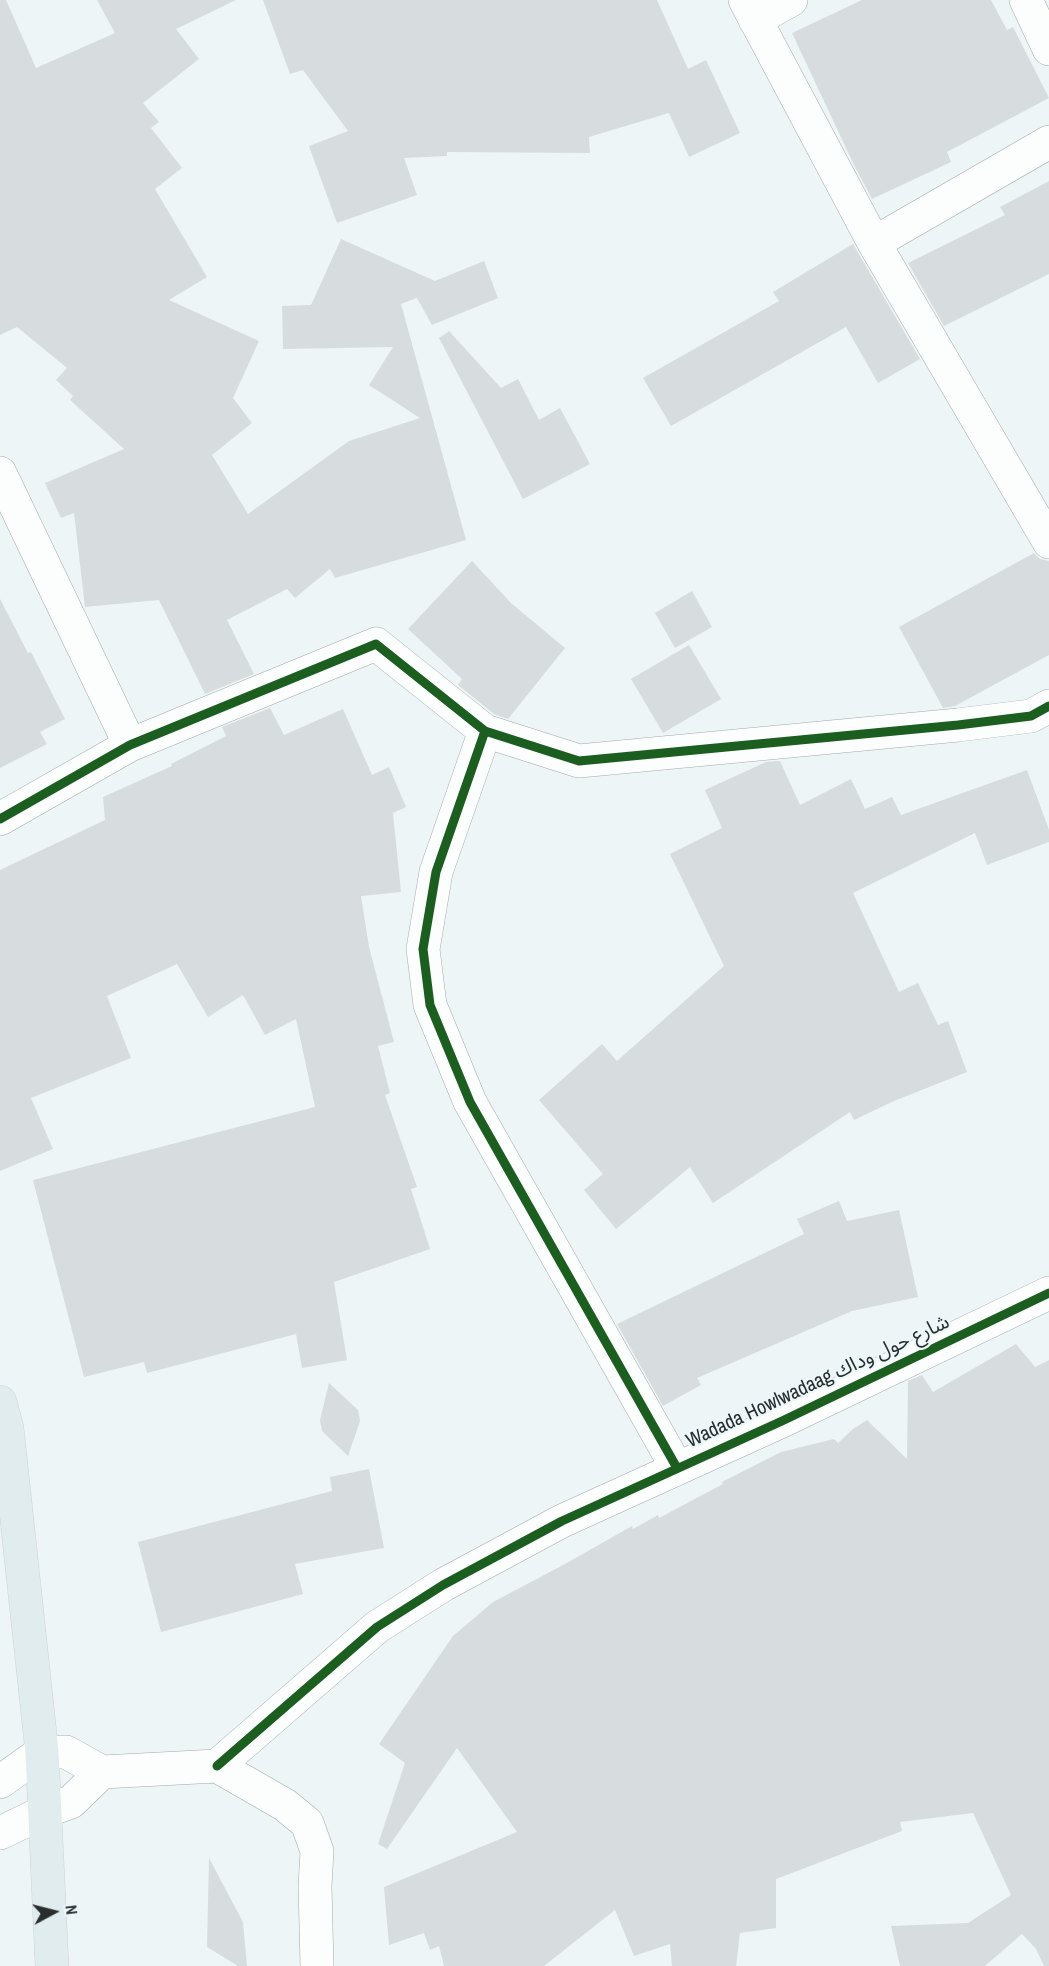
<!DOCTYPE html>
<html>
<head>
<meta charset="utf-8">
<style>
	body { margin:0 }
	#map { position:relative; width:1049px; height:1966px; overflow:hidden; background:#eef5f6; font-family:"Archivo Narrow",sans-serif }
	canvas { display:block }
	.north { position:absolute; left:24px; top:1882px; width:60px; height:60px; -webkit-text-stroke:4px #ebf7f9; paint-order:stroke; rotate:83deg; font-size:16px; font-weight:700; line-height:24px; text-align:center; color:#292d2e }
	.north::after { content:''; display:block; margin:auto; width:21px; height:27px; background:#292d2e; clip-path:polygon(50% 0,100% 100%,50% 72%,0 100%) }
</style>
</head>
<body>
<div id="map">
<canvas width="1049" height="1966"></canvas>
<div class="north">N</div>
</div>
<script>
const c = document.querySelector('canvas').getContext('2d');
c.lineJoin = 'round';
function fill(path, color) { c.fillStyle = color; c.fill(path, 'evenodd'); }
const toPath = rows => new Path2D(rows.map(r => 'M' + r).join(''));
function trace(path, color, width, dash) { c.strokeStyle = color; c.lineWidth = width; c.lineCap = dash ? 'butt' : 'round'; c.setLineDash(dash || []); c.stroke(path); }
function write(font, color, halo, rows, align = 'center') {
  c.font = font + ' "Archivo Narrow","Noto Sans Arabic",sans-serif'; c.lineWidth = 4.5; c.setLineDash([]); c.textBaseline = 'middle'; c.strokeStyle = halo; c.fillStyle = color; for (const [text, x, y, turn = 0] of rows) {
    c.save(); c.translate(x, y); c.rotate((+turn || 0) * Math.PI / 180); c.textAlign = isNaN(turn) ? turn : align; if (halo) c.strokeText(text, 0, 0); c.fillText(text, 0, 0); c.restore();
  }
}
fill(toPath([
	[0,0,6,0,36,68,115,33,97,0,236,0,176,29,199,59,143,103,159,122,151,128,182,168,155,189,207,277,169,300,259,341,233,398,252,423,212,455,248,514,349,441,420,418,369,385,393,347,283,349,282,306,311,305,341,239,435,281,484,261,498,298,432,325,417,298,401,304,466,540,335,578,330,569,295,598,287,589,227,620,254,674,205,694,159,600,85,607,74,513,61,518,45,483,124,449,70,400,73,396,56,380,67,368,17,327,0,335],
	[263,0,657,0,688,69,706,60,740,133,689,157,669,113,589,137,590,153,447,152,447,156,404,158,417,195,337,223,309,146,348,131,303,70,290,74],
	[862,0,991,0,1007,30,1013,27,1049,98,947,152,951,162,872,199,854,165,792,33],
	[1049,181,1049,274,944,326,908,263,1005,215,1000,207],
	[853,244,920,359,878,383,846,327,671,426,643,378,779,301,773,292],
	[449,331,501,388,518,379,539,420,560,408,590,464,523,499,439,338],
	[1034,553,1040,559,1049,561,1049,655,955,706,943,708,899,627],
	[472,561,511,603,565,648,508,719,494,714,458,685,462,679,408,629],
	[692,591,712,627,675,648,655,613],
	[0,599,28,653,31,652,65,719,40,732,47,744,0,768],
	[689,645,721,699,663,733,631,679],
	[270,708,284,735,343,709,372,775,389,767,406,807,393,813,401,892,361,896,369,947,394,1042,378,1046,390,1093,385,1095,417,1187,411,1189,430,1249,334,1282,347,1360,302,1368,296,1334,147,1373,144,1362,84,1377,33,1180,315,1107,296,1019,265,1035,243,995,208,1017,177,964,107,996,131,1058,31,1098,53,1149,0,1171,0,870,105,820,103,797,172,766,171,764,226,736,222,727],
	[780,761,800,805,851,779,865,809,892,797,901,815,1027,770,1049,830,1049,842,987,865,975,833,853,893,899,992,918,983,938,1025,948,1021,967,1072,894,1101,854,1120,850,1112,713,1203,690,1167,616,1229,584,1190,603,1174,539,1100,602,1044,617,1061,724,966,670,854,722,828,705,790,766,762],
	[839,1201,847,1221,899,1210,918,1297,852,1311,697,1378,701,1385,663,1406,617,1324,804,1234,797,1219],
	[1016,1344,1035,1367,1049,1360,1049,1966,1044,1966,1036,1949,1022,1934,985,1966,900,1966,891,1926,968,1923,1011,1895,973,1813,900,1822,902,1831,776,1879,776,1928,740,1933,736,1966,672,1966,670,1944,634,1956,615,1910,544,1966,444,1966,439,1946,430,1950,424,1933,389,1945,384,1887,517,1832,457,1748,387,1849,378,1844,405,1763,379,1744,453,1636,493,1602,565,1564,632,1526,633,1529,658,1515,659,1518,723,1484,722,1482,781,1452,834,1439,838,1443,853,1429,867,1420,907,1459,908,1381,922,1375,933,1392],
	[329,1383,358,1410,360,1421,348,1456,322,1431,320,1420],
	[369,1469,384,1548,295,1564,303,1594,161,1632,138,1542,332,1491,330,1477],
	[209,1858,243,1922,247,1966,238,1966,207,1947]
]), '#d7ddde');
const minor = toPath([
	[745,0,874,243,1049,542],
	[1026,0,1049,49],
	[755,20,791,0],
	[874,243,1049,142],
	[0,473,130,745],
	[485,731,436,872,423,949,430,1005,470,1102,677,1468],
	[0,819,130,745,376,644,485,731,579,761,958,725,1031,716,1049,706],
	[217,1766,377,1627,443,1585,562,1521,782,1421,1049,1293],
	[217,1766,285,1805,307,1823,317,1851,315,1886,317,1966],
	[0,1782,42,1752,66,1752,102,1772,217,1766],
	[0,1833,46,1811,71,1802,102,1772]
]);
const highway = toPath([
	[0,1402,7,1428,42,1752,52,1966]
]);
trace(minor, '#a4a9aa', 34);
trace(highway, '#ced1d2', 34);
trace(minor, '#fcfefe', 33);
trace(highway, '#e0ecee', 33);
trace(toPath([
	[485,731,436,872,423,949,430,1005,470,1102,677,1468],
	[0,819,130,745,376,644,485,731,579,761,958,725,1031,716,1049,706],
	[217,1766,377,1627,443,1585,562,1521,782,1421,1049,1293]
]), '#1b5e20', 9);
write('20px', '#292d2e', '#ebf7f9', [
	["Wadada Howlwadaag شارع حول وداك",818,1382,-25]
]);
</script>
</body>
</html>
